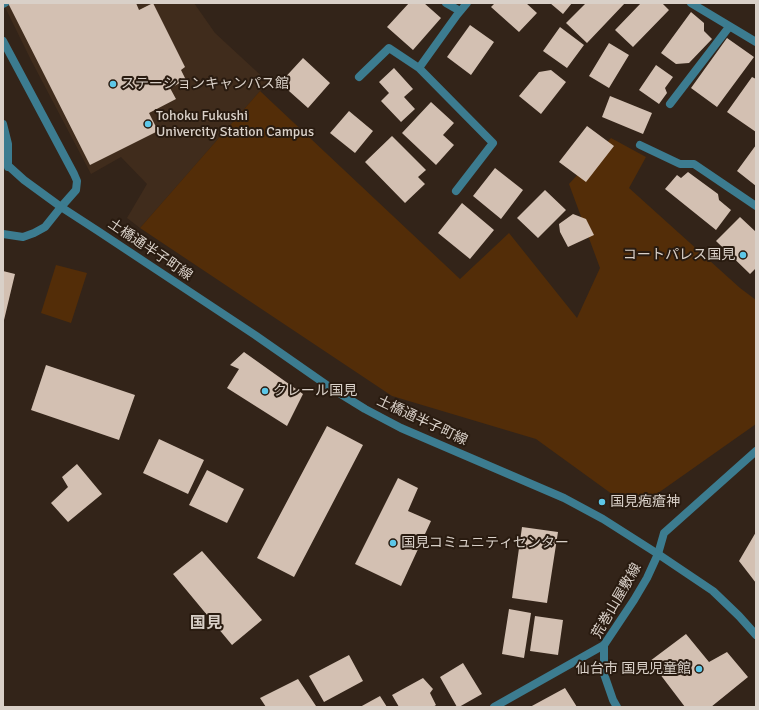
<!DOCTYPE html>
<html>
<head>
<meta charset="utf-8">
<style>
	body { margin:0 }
	#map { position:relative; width:759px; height:710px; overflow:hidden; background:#332419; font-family:Signika,sans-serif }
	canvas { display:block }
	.frame { position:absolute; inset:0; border:4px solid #d9d0c8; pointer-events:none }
</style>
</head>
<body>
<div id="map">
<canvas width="759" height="710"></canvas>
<div class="frame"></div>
</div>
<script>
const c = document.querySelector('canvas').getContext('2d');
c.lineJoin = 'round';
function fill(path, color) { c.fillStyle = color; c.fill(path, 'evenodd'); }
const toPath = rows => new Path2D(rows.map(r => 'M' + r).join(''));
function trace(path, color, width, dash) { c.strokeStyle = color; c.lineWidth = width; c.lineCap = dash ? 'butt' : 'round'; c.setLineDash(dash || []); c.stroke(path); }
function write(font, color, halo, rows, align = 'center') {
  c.font = font + ' Signika,"Noto Sans JP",sans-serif'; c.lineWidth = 4; c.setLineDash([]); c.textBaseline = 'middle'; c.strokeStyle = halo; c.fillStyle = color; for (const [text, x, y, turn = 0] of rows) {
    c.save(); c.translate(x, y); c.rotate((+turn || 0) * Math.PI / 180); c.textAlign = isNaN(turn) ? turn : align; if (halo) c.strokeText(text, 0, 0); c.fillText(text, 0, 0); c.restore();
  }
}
fill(toPath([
	[3,3,194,3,215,33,268,82,140,228,127,218,147,184,121,157,91,174,31,60]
]), '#402c1c');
fill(toPath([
	[260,91,460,279,509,233,577,318,600,268,569,184,611,138,646,157,629,188,740,288,756,300,756,424,634,510,536,439,392,396,140,228],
	[56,265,87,273,71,323,41,313]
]), '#532d08');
fill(toPath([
	[8,3,136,3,139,10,153,3,185,67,181,70,186,80,170,88,176,99,149,113,158,131,90,165],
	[409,3,424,3,441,18,413,50,387,27],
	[495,3,526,3,537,13,519,32,491,7],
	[550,3,572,3,563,14],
	[586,3,625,3,587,43,566,23],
	[641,3,662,3,669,10,633,47,615,30],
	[691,12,704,23,704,31,712,39,689,63,676,64,661,53],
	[470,25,494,42,471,75,447,57],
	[560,27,584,45,567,68,543,51],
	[727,38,754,57,717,107,691,88],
	[609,43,629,55,609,88,589,76],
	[303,58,330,83,308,108,280,83],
	[656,65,673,77,665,88,667,93,659,104,639,90],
	[394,68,413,89,404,97,415,109,401,122,381,101,389,93,379,82],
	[551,70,566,82,541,114,519,96,539,72],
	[752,77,756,79,756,132,727,112],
	[610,96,652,113,643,134,602,117],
	[431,102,454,123,443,135,454,145,436,165,402,133],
	[349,111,373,131,355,153,330,133],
	[587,126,614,146,586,182,559,162],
	[392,136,426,170,418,177,425,184,405,203,365,162],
	[756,145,756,186,737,171],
	[495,168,523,190,501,219,473,196],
	[688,172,718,194,719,200,731,210,716,230,665,189,677,175,681,178],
	[545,190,566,210,538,238,517,218],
	[462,203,494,230,470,259,438,233],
	[573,214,586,219,594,235,568,247,560,232,559,224],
	[740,217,756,232,756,268,750,274,716,241],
	[3,271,15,274,4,320,3,320],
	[244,352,303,394,287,426,227,388,239,369,230,365],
	[46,365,135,395,119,440,31,410],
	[327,426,363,445,294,577,257,558],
	[159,439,204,460,188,494,143,473],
	[77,464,102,494,68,522,51,503,68,487,62,477],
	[207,470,244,489,227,523,189,505],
	[398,478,418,488,408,511,431,521,401,586,355,564],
	[522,527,558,532,547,603,512,598],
	[756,532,756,583,739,561],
	[202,551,262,620,232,645,173,574],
	[509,609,531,613,524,658,502,654],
	[535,616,563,620,558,655,530,651],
	[686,634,709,662,727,652,748,677,711,707,685,707,650,661],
	[349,655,363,681,324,702,309,676],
	[463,663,482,694,459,707,457,707,440,677],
	[423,678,433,689,430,693,436,705,433,707,399,707,392,695],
	[298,679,316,706,314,707,266,707,260,698],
	[565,688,577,707,530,707],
	[380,696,387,707,360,707]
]), '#d3c0b2');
trace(toPath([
	[446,3,460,11],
	[691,3,756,42],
	[3,4,5,3],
	[3,41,74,174,77,181,76,190,61,207],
	[359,77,389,48,419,68],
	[670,104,729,27],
	[3,124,8,144,8,167],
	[640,145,680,164,694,164,756,206],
	[456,191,493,143,419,68,457,15,467,3]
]), '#3c7c90', 8);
trace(toPath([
	[3,234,23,237,34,233,45,227,61,207],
	[658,554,664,533,756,451],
	[494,707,604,645]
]), '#3c7c90', 8);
trace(toPath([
	[3,161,24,180,61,207,98,231,255,335,331,388,365,409,401,428,564,498,603,519,658,554,713,591,739,616,756,635],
	[617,707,613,700,604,674,604,645,634,600,647,578,658,554]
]), '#3c7c90', 8);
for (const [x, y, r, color] of [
	[113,84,4,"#5dc7e8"],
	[148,124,4,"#5dc7e8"],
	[743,255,4,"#5dc7e8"],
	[265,391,4,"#5dc7e8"],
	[602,502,4,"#5dc7e8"],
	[393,543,4,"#5dc7e8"],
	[699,669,4,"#5dc7e8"]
]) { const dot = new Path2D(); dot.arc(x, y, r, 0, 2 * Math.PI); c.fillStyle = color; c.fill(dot); trace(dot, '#291b10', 1.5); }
write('14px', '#d9d0c8', '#291b10', [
	["ステーションキャンパス館",121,84],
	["Tohoku Fukushi",156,116],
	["Univercity Station Campus",156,132],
	["コートパレス国見",735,255,"right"],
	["クレール国見",273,391],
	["国見疱瘡神",610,502],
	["国見コミュニティセンター",401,543],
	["仙台市 国見児童館",691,669,"right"]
], 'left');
write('14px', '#d9d0c8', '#291b10', [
	["土橋通半子町線",150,250,34],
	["土橋通半子町線",422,421,25],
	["荒巻山屋敷線",617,601,-60]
]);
write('bold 16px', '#d9d0c8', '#291b10', [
	["国見",206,624]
]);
</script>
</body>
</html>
